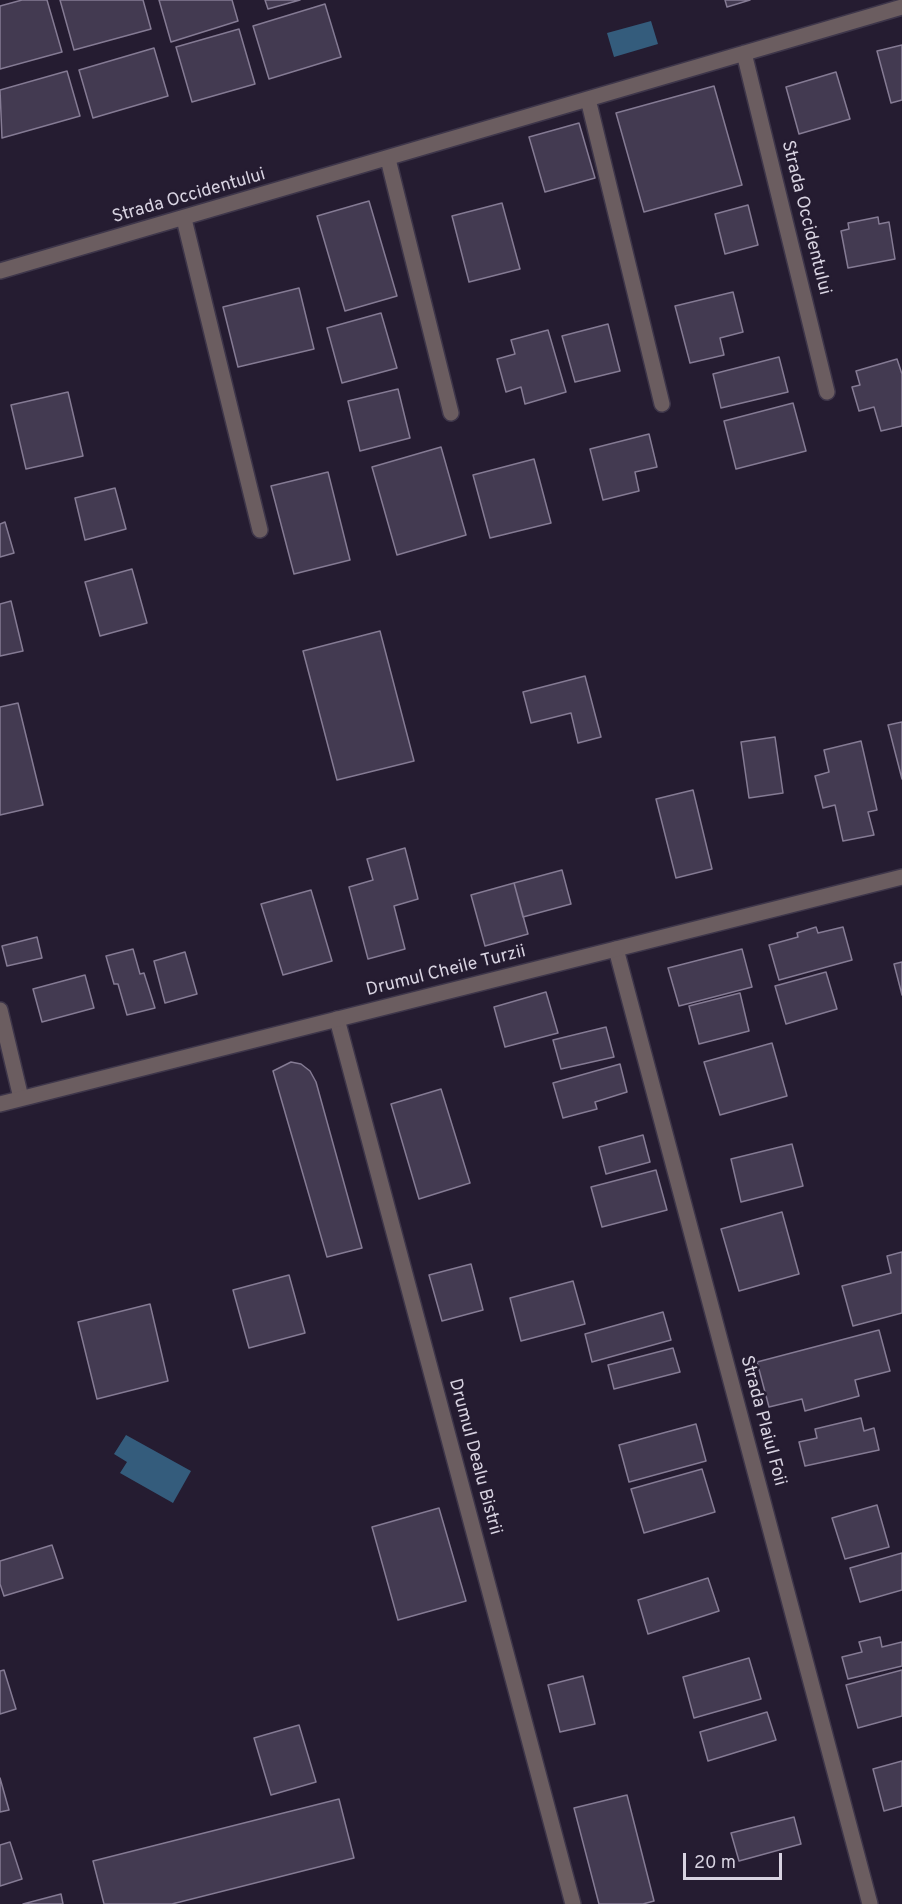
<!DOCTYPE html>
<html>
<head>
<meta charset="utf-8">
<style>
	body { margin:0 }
	#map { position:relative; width:902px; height:1904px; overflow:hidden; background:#251c31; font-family:Overpass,sans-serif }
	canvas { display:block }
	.scale { position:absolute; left:683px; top:1853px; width:99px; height:27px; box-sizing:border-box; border:3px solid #d8d3e1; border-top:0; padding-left:8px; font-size:18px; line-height:21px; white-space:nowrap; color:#d8d3e1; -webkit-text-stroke:4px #251c31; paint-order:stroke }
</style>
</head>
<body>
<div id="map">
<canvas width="902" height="1904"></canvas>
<div class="scale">20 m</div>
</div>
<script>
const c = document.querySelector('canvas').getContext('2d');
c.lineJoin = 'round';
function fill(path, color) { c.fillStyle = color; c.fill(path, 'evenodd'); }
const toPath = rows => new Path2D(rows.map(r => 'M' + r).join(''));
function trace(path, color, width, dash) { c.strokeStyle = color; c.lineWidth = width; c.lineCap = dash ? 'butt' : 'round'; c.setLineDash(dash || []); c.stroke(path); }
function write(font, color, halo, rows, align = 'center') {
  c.font = font + ' Overpass,sans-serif'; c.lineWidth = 5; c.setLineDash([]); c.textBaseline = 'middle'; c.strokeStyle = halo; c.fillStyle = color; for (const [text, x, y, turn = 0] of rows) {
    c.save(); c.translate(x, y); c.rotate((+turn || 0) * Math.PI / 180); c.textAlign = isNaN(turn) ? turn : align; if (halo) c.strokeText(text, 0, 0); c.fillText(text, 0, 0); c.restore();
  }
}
fill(toPath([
	[651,21,658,44,614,57,607,33],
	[126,1435,191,1471,173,1503,120,1473,127,1462,114,1454]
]), '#345c7c');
const building = toPath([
	[22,0,47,0,62,52,0,69,0,6,22,0],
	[60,0,143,0,151,29,74,50,60,0],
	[159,0,232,0,238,21,171,42,159,0],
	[265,0,300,0,268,9,265,0],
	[725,0,750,0,727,7,725,0],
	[325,4,341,57,269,79,253,26,325,4],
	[239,29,255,84,192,102,176,47,239,29],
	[902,45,902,100,891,103,877,51,902,45],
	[154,48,168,96,93,118,79,70,154,48],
	[67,71,80,116,2,138,0,90,67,71],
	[836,72,850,119,799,134,786,87,836,72],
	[714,86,742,185,644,212,616,113,714,86],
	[579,123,595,178,545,192,529,137,579,123],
	[369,201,397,296,345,311,317,216,369,201],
	[502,203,520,269,469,282,452,216,502,203],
	[748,205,758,245,725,254,715,214,748,205],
	[878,217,879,224,889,222,895,259,848,268,841,231,849,229,848,223,878,217],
	[299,288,314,349,238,367,223,307,299,288],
	[733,292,743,332,720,338,724,355,690,363,675,306,733,292],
	[381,313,397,368,342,383,327,328,381,313],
	[608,324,620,371,575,382,562,336,608,324],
	[548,330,566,392,525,404,521,387,506,392,497,359,515,354,511,340,548,330],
	[779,357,788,392,721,408,713,374,779,357],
	[897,359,902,374,902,426,881,431,874,407,859,411,852,387,860,385,856,371,897,359],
	[398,389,410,438,360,451,348,401,398,389],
	[68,392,83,456,26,469,11,405,68,392],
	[793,403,806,451,736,469,724,421,793,403],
	[649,434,657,467,635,472,639,491,603,500,590,449,649,434],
	[441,447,466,535,397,555,372,467,441,447],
	[534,459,551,523,490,538,473,475,534,459],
	[328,472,350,560,294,574,271,486,328,472],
	[115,488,126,529,85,540,75,498,115,488],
	[5,522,14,553,0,557,0,524,5,522],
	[132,569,147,623,100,636,85,582,132,569],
	[11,601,23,651,0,656,0,604,11,601],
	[380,631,414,761,337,780,303,651,380,631],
	[585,676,601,737,578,743,571,713,531,723,523,692,585,676],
	[18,703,43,805,0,815,0,707,18,703],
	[902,722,902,779,888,725,902,722],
	[775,737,783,793,749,798,741,742,775,737],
	[861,741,877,810,868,812,874,835,843,841,835,805,823,808,815,776,829,772,824,750,861,741],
	[693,790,712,869,676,878,656,799,693,790],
	[405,848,418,899,394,906,405,949,368,959,349,887,373,880,367,859,405,848],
	[562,870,571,904,523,917,514,883,562,870],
	[514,883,528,934,485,946,471,895,514,883],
	[311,890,332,961,283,975,261,904,311,890],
	[816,927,818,933,843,927,852,960,779,980,769,945,798,937,797,933,816,927],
	[37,937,42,958,7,966,2,946,37,937],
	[133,949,140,974,144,973,155,1008,127,1015,118,984,114,984,106,956,133,949],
	[742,949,752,987,679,1006,668,968,742,949],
	[185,952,197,994,165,1003,154,961,185,952],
	[902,962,902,995,894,964,902,962],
	[826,972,837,1009,786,1024,775,986,826,972],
	[85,975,94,1008,42,1022,33,989,85,975],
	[546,992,558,1033,505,1047,494,1007,546,992],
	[740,993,749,1031,699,1044,689,1006,740,993],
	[606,1027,614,1057,561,1069,553,1040,606,1027],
	[772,1043,787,1096,720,1115,704,1062,772,1043],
	[291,1062,301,1064,310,1071,316,1082,362,1248,327,1257,273,1071,291,1062],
	[620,1064,627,1092,595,1102,597,1109,563,1118,553,1083,620,1064],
	[441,1089,470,1183,419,1199,391,1104,441,1089],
	[643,1135,650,1162,606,1174,599,1147,643,1135],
	[792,1144,803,1186,741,1202,731,1159,792,1144],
	[656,1170,667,1210,602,1227,591,1187,656,1170],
	[782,1212,799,1274,739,1291,721,1229,782,1212],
	[902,1252,902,1313,853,1326,842,1286,891,1273,887,1256,902,1252],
	[471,1264,483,1310,442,1321,429,1275,471,1264],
	[289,1275,305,1333,249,1348,233,1290,289,1275],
	[573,1281,585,1324,521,1341,510,1298,573,1281],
	[150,1304,168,1381,97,1399,78,1322,150,1304],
	[663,1312,671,1340,592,1362,585,1334,663,1312],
	[879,1330,890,1371,855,1380,859,1396,805,1411,802,1399,769,1407,757,1362,879,1330],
	[673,1348,680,1372,614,1389,608,1365,673,1348],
	[861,1418,864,1431,874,1428,879,1450,805,1466,799,1442,817,1438,815,1429,861,1418],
	[696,1424,706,1461,629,1482,619,1445,696,1424],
	[702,1469,715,1512,644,1533,631,1489,702,1469],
	[877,1505,889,1547,845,1559,832,1518,877,1505],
	[439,1508,466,1601,398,1620,372,1527,439,1508],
	[52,1545,63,1578,4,1596,0,1584,0,1561,52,1545],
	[902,1553,902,1590,860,1602,850,1568,902,1553],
	[708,1578,719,1611,648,1634,638,1600,708,1578],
	[880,1637,882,1647,902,1642,902,1666,848,1679,842,1657,862,1652,859,1642,880,1637],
	[749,1658,761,1699,694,1718,683,1677,749,1658],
	[4,1670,16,1709,0,1714,0,1671,4,1670],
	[902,1670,902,1716,858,1728,846,1685,902,1670],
	[583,1676,595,1724,560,1732,548,1685,583,1676],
	[767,1712,776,1740,708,1761,700,1732,767,1712],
	[299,1725,316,1782,271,1795,254,1738,299,1725],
	[902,1761,902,1806,884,1811,873,1769,902,1761],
	[0,1778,9,1810,0,1812,0,1778],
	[627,1795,654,1901,643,1904,599,1904,574,1808,627,1795],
	[339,1799,354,1858,172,1904,104,1904,93,1861,339,1799],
	[794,1817,801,1844,739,1861,731,1833,794,1817],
	[10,1842,22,1879,0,1886,0,1845,10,1842],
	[61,1894,63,1904,23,1904,61,1894]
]);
fill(building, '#433a51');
trace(building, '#857b94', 1.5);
const minor = toPath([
	[744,53,827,392],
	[588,99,662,404],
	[388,159,451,413],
	[184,219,260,530],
	[0,271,902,7],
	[616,949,870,1904],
	[0,1010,21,1098],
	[337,1019,573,1904]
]);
const tertiary = toPath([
	[0,1104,902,877]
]);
trace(minor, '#3e364a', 18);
trace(tertiary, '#3e364a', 18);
trace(minor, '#6b5d60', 15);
trace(tertiary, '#6b5d60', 15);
write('18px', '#d8d3e1', '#251c31', [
	["Strada Occidentului",189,197,-16],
	["Strada Occidentului",805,218,76],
	["Drumul Cheile Turzii",446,972,-14],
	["Strada Plaiul Foii",762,1421,75],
	["Drumul Dealu Bistrii",474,1457,75]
]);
</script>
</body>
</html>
